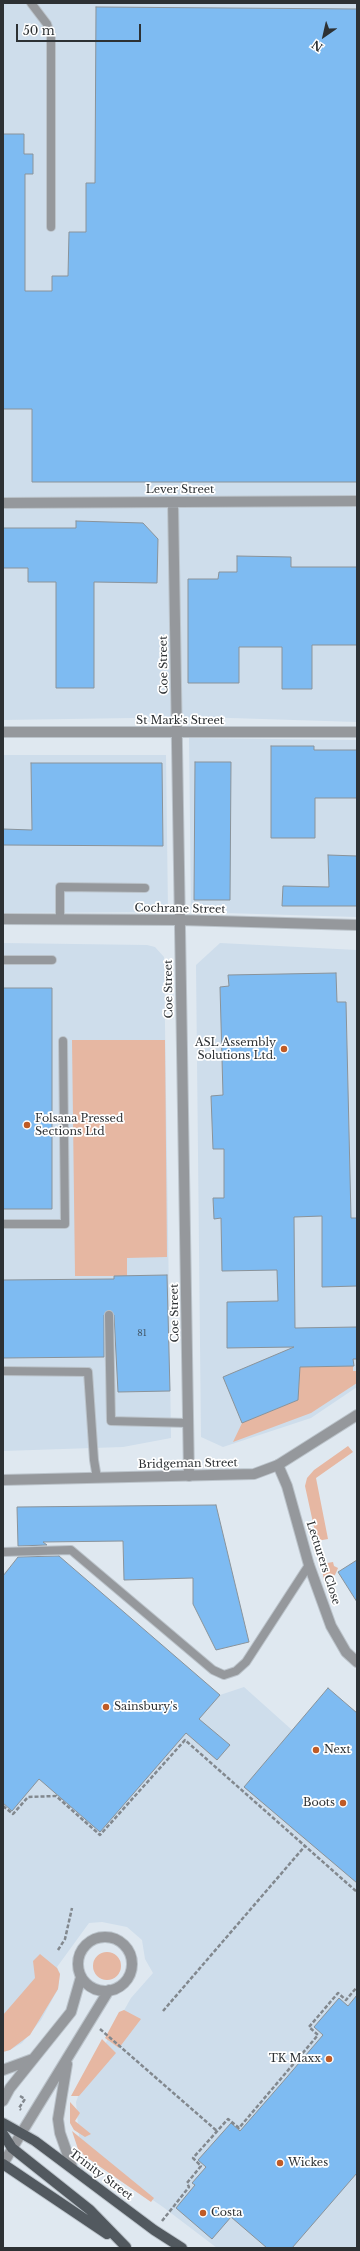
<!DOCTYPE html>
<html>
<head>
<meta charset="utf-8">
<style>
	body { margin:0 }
	#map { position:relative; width:360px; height:2251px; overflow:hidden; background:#dfe8f0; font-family:"Libre Baskerville",serif }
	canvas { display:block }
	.frame { position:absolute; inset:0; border:4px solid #2d3134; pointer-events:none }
	.north { position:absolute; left:304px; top:16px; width:40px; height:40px; -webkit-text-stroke:3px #fff; paint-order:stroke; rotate:214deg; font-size:11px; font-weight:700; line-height:16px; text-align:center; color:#2d3134 }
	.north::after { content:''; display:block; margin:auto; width:14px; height:18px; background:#2d3134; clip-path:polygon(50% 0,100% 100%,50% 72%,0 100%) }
	.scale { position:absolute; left:16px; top:24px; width:125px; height:18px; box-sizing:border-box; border:2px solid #2d3134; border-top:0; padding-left:5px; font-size:12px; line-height:14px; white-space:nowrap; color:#2d3134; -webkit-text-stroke:3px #fff; paint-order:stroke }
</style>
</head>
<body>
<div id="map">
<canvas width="360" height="2251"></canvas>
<div class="frame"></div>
<div class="north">N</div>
<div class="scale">50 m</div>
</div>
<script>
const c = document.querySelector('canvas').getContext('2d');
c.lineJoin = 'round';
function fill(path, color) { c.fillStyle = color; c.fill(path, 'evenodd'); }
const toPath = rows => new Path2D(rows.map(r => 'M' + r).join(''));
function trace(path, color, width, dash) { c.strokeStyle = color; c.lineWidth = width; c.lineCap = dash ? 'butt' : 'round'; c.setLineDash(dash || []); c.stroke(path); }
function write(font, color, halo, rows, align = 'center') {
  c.font = font + ' "Libre Baskerville",serif'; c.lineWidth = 3.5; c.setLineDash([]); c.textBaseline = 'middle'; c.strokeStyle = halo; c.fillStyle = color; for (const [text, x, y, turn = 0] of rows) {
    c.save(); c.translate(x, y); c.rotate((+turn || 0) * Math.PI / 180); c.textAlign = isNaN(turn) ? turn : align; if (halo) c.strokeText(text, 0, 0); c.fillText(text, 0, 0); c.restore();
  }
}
fill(toPath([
	[3,3,357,3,357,722,199,717,3,720],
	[189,738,357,740,357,917,191,912],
	[3,755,166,755,168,912,3,913],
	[3,943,147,945,155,947,164,957,171,1438,123,1447,3,1451],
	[220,943,357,950,357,1387,311,1418,223,1447,201,1437,196,965],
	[15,1563,67,1563,220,1695,244,1687,292,1730,328,1688,357,1713,357,2248,217,2248,163,2207,94,2160,79,2137,76,2102,83,2083,131,1998,153,1973,145,1959,142,1940,127,1927,102,1922,89,1923,57,1967,60,1974,58,1989,41,2020,22,2043,10,2050,3,2052,3,1573]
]), '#ceddeb');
fill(toPath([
	[72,1040,165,1040,167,1257,127,1258,127,1276,75,1276],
	[353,1366,353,1371,357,1371,357,1383,311,1413,233,1442,242,1423,298,1400,300,1367],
	[348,1446,353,1452,316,1478,328,1539,317,1541,305,1486,307,1478,314,1470],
	[333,1562,334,1566,338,1568,335,1575,324,1580,321,1564],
	'93 1966a14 14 0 1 1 28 0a14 14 0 1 1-28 0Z',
	[40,1954,57,1968,60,1974,58,1989,30,2035,10,2050,3,2052,3,2015,35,1978,33,1961],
	[124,2010,141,2019,119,2048,105,2038,119,2012],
	[102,2039,116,2053,79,2096,71,2096],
	[70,2102,80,2113,75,2121,91,2134,85,2137,74,2130,70,2123],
	[72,2131,154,2198,151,2202,86,2157,78,2149]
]), '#e6b7a2');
const building = toPath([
	[96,7,357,9,357,482,32,482,32,409,3,409,3,134,24,134,24,154,33,154,33,174,25,174,25,291,52,291,52,276,68,276,69,232,86,232,86,183,95,183,96,7],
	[76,521,143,523,158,539,157,583,94,582,94,688,56,688,56,582,28,582,28,568,3,568,3,528,76,528,76,521],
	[237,556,291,557,291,567,357,567,357,645,312,645,312,689,282,689,282,647,239,647,239,683,188,683,188,579,218,579,219,572,237,572,237,556],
	[271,746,314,746,314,750,357,750,357,798,315,798,315,838,271,838,271,746],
	[195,762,231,762,230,900,194,900,195,762],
	[31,763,162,763,163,846,3,845,3,829,32,830,31,763],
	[328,855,357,856,357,906,282,906,283,886,329,887,328,855],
	[336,973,337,1002,346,1002,351,1218,357,1218,357,1286,322,1287,322,1216,294,1217,295,1328,357,1327,357,1359,353,1359,354,1366,300,1367,298,1400,242,1423,223,1377,294,1347,227,1348,227,1302,278,1301,277,1270,222,1271,221,1218,214,1219,213,1198,224,1198,224,1149,213,1149,211,1096,223,1095,220,987,229,986,228,975,336,973],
	[3,988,52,988,52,1209,3,1209,3,988],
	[167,1275,170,1391,118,1392,114,1315,109,1310,104,1315,104,1357,3,1358,3,1280,114,1279,114,1276,167,1275],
	[216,1505,249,1642,216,1650,193,1604,193,1578,124,1580,123,1541,43,1542,47,1545,18,1546,17,1507,216,1505],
	[59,1556,220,1695,199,1719,230,1745,217,1760,186,1733,100,1832,39,1779,12,1811,3,1803,3,1576,18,1557,59,1556],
	[357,1560,357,1602,338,1572,357,1560],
	[328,1688,357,1713,357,1883,244,1787,328,1688],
	[357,1995,357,2173,292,2248,267,2248,231,2217,212,2239,176,2208,195,2185,192,2183,206,2167,198,2160,231,2123,240,2131,281,2084,323,2035,314,2027,339,1998,348,2006,357,1995]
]);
fill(building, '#7ebbf2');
trace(building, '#8a939a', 1);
const service = toPath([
	[31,3,47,24,51,36,51,227],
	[60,920,60,887,145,888],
	[3,960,52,960],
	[3,1224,65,1224,63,1041],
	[109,1315,111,1421,188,1423],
	[3,1371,88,1372,94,1460,97,1478],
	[3,1552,71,1550,213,1670,224,1675,236,1671,246,1662,309,1565]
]);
const minor = toPath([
	[173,502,189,1476],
	[3,503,357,501],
	[3,732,357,732],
	[3,919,180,920,357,925],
	[278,1465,287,1486,309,1565,331,1626,346,1652,357,1662],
	'78 1964a27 27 0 1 1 54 0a27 27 0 1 1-54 0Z',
	[67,2064,58,2119,60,2133,72,2167],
	[3,2070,33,2059],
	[3,2101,10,2088,71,2012,81,1977],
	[22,2132,109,1990]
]);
const tertiary = toPath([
	[3,1480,254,1474,278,1465,357,1415],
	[3,2164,22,2132]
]);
const primary = toPath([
	[3,2123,35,2141,154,2230,182,2248],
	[3,2134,12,2148,90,2210,126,2247],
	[3,2164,107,2234]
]);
trace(service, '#bbc3ca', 10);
trace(minor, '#bbc3ca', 12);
trace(tertiary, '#bbc3ca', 12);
trace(primary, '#bbc3ca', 12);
trace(toPath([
	[3,1806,13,1814,28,1797,56,1796,100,1835,185,1740,357,1892],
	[58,1950,65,1939,72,1908],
	[163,2011,305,1846],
	[100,2029,217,2131],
	[20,2096,25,2099,19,2108,21,2110],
	[162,2221,189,2187,187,2183,201,2166,193,2158,228,2119,239,2128,318,2035,309,2027,338,1993,346,2000,357,1987]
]), '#82888e', 2.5, [4, 2]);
trace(service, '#95989c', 8);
trace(minor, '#95989c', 10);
trace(tertiary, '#95989c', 10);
trace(primary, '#52595f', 10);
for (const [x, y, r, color] of [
	[284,1049,4,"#bf5b26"],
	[27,1125,4,"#bf5b26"],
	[106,1707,4,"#bf5b26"],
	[316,1750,4,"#bf5b26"],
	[343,1803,4,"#bf5b26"],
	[329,2059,4,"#bf5b26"],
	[280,2163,4,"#bf5b26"],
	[203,2213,4,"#bf5b26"]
]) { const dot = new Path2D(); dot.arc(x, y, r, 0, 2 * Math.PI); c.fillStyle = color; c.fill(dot); trace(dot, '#fff', 1.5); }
write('9px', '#415464', null, [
	["81",142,1333]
]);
write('11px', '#2d3134', '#fff', [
	["Lever Street",180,490],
	["Coe Street",164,665,-91],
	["St Mark's Street",180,721],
	["Cochrane Street",180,909,1],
	["Coe Street",169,989,-91],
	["Coe Street",175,1313,-91],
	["Bridgeman Street",188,1464,-1],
	["Lecturers Close",323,1563,72],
	["Trinity Street",101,2175,37]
]);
write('11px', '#2d3134', '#fff', [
	["ASL Assembly",276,1043,"right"],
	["Solutions Ltd.",276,1056,"right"],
	["Folsana Pressed",35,1119],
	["Sections Ltd",35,1132],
	["Sainsbury's",114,1707],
	["Next",324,1750],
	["Boots",335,1803,"right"],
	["TK Maxx",321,2059,"right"],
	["Wickes",288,2163],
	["Costa",211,2213]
], 'left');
</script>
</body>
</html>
